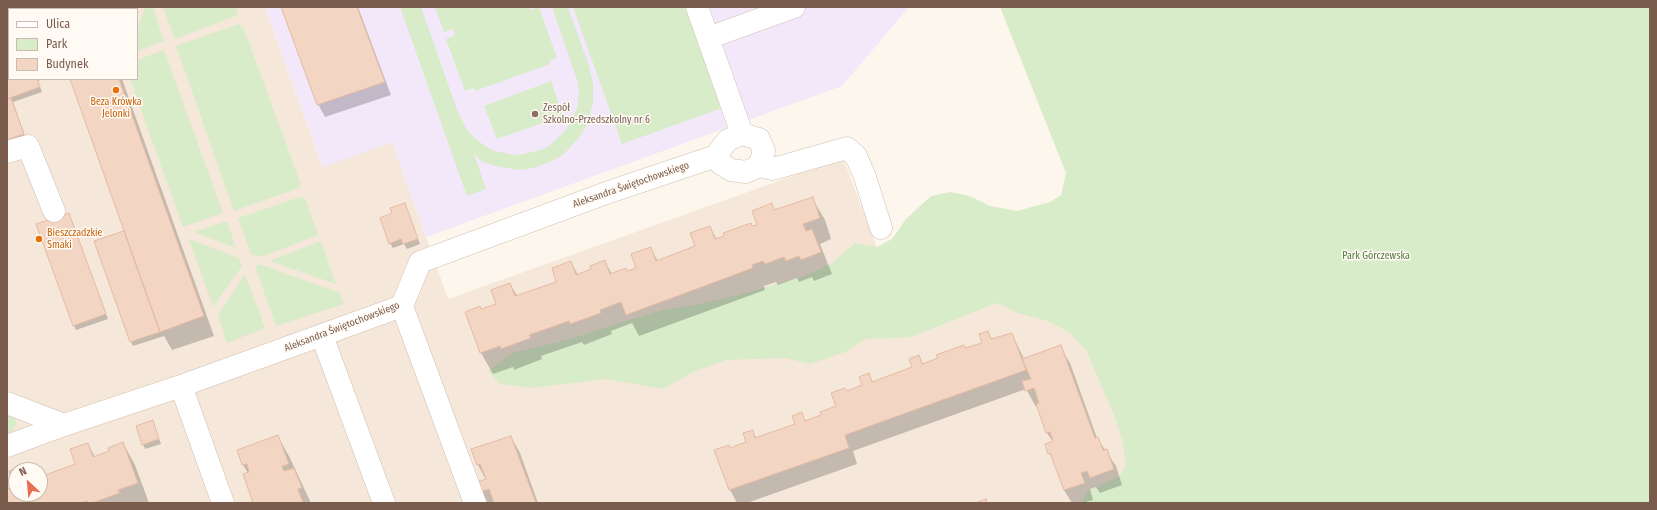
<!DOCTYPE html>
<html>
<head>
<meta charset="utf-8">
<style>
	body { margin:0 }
	#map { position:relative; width:1657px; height:510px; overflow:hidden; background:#fdf6ec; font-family:"Fira Sans Condensed",sans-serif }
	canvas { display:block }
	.frame { position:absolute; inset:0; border:8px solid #7a5c4d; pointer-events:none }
	.legend { position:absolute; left:8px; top:8px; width:130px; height:72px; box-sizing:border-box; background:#fffaf3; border:1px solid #cabbb1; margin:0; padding:5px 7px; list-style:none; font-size:12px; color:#7a5c4d }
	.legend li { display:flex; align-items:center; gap:8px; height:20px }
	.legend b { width:20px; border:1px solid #cabbb1 }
	.north { position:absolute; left:8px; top:462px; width:40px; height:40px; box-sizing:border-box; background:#fffaf3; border:1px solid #cabbb1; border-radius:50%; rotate:334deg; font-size:11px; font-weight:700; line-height:16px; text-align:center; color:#7a5c4d }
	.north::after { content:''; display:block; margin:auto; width:14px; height:18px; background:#e76f51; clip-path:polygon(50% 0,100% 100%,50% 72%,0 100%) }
</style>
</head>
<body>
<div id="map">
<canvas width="1657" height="510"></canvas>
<div class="frame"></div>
<ul class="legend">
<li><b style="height:5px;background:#fff"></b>Ulica</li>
<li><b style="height:11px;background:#d8ecc9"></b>Park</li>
<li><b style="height:11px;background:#f3d5c3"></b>Budynek</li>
</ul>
<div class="north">N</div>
</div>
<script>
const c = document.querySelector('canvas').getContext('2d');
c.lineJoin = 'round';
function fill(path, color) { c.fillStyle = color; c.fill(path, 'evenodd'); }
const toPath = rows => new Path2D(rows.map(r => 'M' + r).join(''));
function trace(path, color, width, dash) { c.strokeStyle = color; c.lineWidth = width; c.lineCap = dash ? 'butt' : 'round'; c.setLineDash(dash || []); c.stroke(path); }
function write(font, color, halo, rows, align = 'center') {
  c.font = font + ' "Fira Sans Condensed",sans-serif'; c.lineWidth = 3; c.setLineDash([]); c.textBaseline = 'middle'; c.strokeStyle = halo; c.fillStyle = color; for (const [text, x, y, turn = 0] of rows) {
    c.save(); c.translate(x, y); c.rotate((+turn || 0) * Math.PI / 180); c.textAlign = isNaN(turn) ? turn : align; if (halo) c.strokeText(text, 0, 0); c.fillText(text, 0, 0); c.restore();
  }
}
fill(toPath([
	[7,7,265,7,322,166,392,141,448,299,843,158,911,337,1102,261,1187,503,7,503],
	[9,9,137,9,137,79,9,79],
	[16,470,40,470,40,494,16,494]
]), '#f5e8da');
fill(toPath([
	[265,7,909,7,842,86,426,237,392,142,323,167]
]), '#f3e8fa');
fill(toPath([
	[145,7,153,7,164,41,137,51,137,32],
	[163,7,236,7,238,12,236,16,233,17,175,39],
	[400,7,421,7,457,110,467,130,477,140,491,150,509,154,519,155,541,150,549,146,566,130,577,109,579,92,577,80,552,7,568,7,589,66,593,83,593,104,587,124,581,135,564,154,554,160,534,168,519,170,495,166,481,161,474,154,486,189,467,196],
	[435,7,529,7,530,10,539,7,557,58,549,61,550,64,475,91,474,88,465,91,446,39,455,35,453,29,444,32],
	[573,7,686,7,722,108,622,144],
	[1000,7,1650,7,1650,503,1082,503,1087,491,1120,476,1126,465,1122,439,1114,415,1086,350,1069,332,1048,321,1018,313,997,303,911,337,865,339,845,352,810,364,785,358,726,360,693,372,663,389,606,379,532,388,500,384,488,371,513,353,570,339,597,330,662,310,695,305,734,296,802,277,831,264,855,243,877,247,892,239,906,219,931,196,950,192,970,196,990,206,1017,211,1050,202,1061,195,1066,173],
	[239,24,244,29,300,182,300,187,296,189,234,211,176,46],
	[164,50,223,213,183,227,130,79,137,79,137,60],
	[551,81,563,116,497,139,484,106],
	[300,197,305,198,318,235,261,257,251,254,238,218],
	[227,221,236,248,194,232],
	[189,239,239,258,242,266,213,307],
	[321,241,336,284,269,261],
	[259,264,340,293,344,304,276,326,256,269,256,266],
	[245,274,265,328,227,343,218,315],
	[7,413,11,414,15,419,16,425,7,438]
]), '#d8ecc9');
fill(toPath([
	[282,7,358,7,391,95,325,117,318,104],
	[7,23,9,23,9,79,43,79,38,81,42,92,13,102,26,139,10,145,7,141],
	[71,79,122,79,214,336,172,350,164,336,133,346,131,342,123,232,127,235],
	[812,198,825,220,831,239,820,244,832,274,814,281,812,277,799,282,797,278,778,285,776,282,764,286,765,290,639,336,632,323,611,331,612,334,584,345,582,342,541,356,542,359,514,370,513,367,493,374,481,353,481,311,497,305,510,284,518,297,558,282,571,262,578,275,592,270,605,262,612,274,627,272,637,268,650,248,658,261,697,247,710,227,717,240,758,225,771,205,775,211],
	[405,204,420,244,407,249,404,244,393,248,390,243,393,214],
	[69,214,108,319,76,330,74,326],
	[988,332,992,340,1012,334,1024,359,1060,347,1070,363,1097,438,1116,466,1122,485,1100,493,1096,487,1090,489,1093,500,1082,503,1072,503,1064,490,1055,463,1049,453,1053,442,1047,433,1038,406,1036,407,1026,389,853,451,857,464,747,503,737,503,730,490,715,451,730,449,747,443,752,431,757,439,796,425,801,414,806,422,822,416,837,407,847,392,864,386,869,374,873,382,914,368,919,356,923,364,966,350,983,343],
	[153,421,161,444,145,449,143,444],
	[278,437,290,458,311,503,254,503,248,473,243,465],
	[511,437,520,453,538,503,488,503,482,492,486,480,478,465],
	[123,443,135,465,149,503,7,503,7,490,15,487,10,471,27,465,30,470,16,470,16,494,40,494,40,478,76,465,88,444,95,457,110,452]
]), '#0003');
const building = toPath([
	[44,7,93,7,94,9,45,9,44,7],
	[281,7,357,7,385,82,317,105,281,7],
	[9,21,9,79,37,79,40,87,7,99,7,22,9,21],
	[70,79,119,79,204,316,160,332,70,79],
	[11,98,24,134,7,140,7,99,11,98],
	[813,197,820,218,803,224,806,231,812,229,821,252,801,260,799,256,786,261,784,257,765,264,763,261,752,265,753,268,626,315,621,302,600,310,601,313,570,324,569,321,529,335,531,338,501,349,500,346,480,353,465,312,480,306,481,309,496,304,491,290,510,283,515,296,556,282,552,268,571,261,576,275,591,269,590,266,605,260,610,274,626,268,627,271,636,268,631,254,651,247,656,261,695,246,690,233,710,226,715,239,724,236,723,233,751,223,752,226,757,225,752,211,772,203,774,210,813,197],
	[405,203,418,239,403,244,401,239,389,244,380,218,392,213,390,208,405,203],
	[69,213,106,314,73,326,36,224,69,213],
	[124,231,160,332,130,342,94,241,124,231],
	[988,331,991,339,1012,333,1026,370,845,435,849,448,729,490,714,450,729,445,730,448,746,442,743,433,753,430,755,438,795,424,792,416,802,412,805,421,821,415,820,412,836,406,831,393,845,388,847,391,862,385,859,377,869,373,872,382,912,367,909,359,919,355,922,364,938,358,936,355,964,345,965,348,982,343,979,334,988,331],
	[1061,345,1095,438,1098,437,1103,450,1107,449,1114,469,1090,478,1087,471,1081,473,1085,483,1064,490,1050,453,1048,454,1045,444,1053,441,1050,432,1046,433,1036,404,1039,403,1034,388,1025,391,1022,381,1031,379,1022,359,1061,345],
	[153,420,159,439,142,445,136,426,153,420],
	[278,435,289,464,282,466,284,471,294,468,302,488,298,489,303,503,253,503,243,474,249,472,247,464,242,465,237,450,278,435],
	[511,436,536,503,494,503,489,489,481,492,477,482,486,479,480,464,477,465,471,449,511,436],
	[123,442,138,483,118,490,120,493,92,503,88,503,87,501,81,503,7,503,7,489,14,486,9,471,28,464,30,470,16,470,16,494,40,494,40,477,75,464,70,449,88,443,93,457,109,451,108,448,123,442],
	[986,499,987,503,975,503,986,499]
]);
fill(building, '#f3d5c3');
trace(building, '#e6bba3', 1);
const minor = toPath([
	[697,7,742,134],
	[708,38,794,7],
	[742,134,759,139,764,151,759,166,746,172,731,170,720,163,719,155,719,151,728,140,742,134],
	[7,152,28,146,54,211],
	[759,166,773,169,847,148,856,156,865,177,881,228],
	[402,306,475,503],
	[322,336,384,503],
	[181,386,223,503],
	[7,403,64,425,181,386,402,306,420,262,609,192,719,155],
	[7,446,64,425]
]);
trace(minor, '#d1beb0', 23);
trace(minor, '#fff', 22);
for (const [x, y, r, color] of [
	[116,90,4,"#e8710a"],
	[535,114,4,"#8d6e63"],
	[39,239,4,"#e8710a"]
]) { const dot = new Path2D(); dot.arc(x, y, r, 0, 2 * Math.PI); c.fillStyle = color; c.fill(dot); trace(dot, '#fffaf3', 1.5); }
write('10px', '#c56008', '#fffaf3', [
	["Beza Krówka",116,102],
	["Jelonki",116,114],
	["Bieszczadzkie",47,233,"left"],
	["Smaki",47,245,"left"]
]);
write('10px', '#785e54', '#fffaf3', [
	["Zespół",543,108],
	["Szkolno-Przedszkolny nr 6",543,120]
], 'left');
write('10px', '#7a5c4d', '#fffaf3', [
	["Aleksandra Świętochowskiego",631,185,-19],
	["Aleksandra Świętochowskiego",342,327,-21]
]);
write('10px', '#537a41', '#fffaf3', [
	["Park Górczewska",1376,256]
]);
</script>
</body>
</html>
